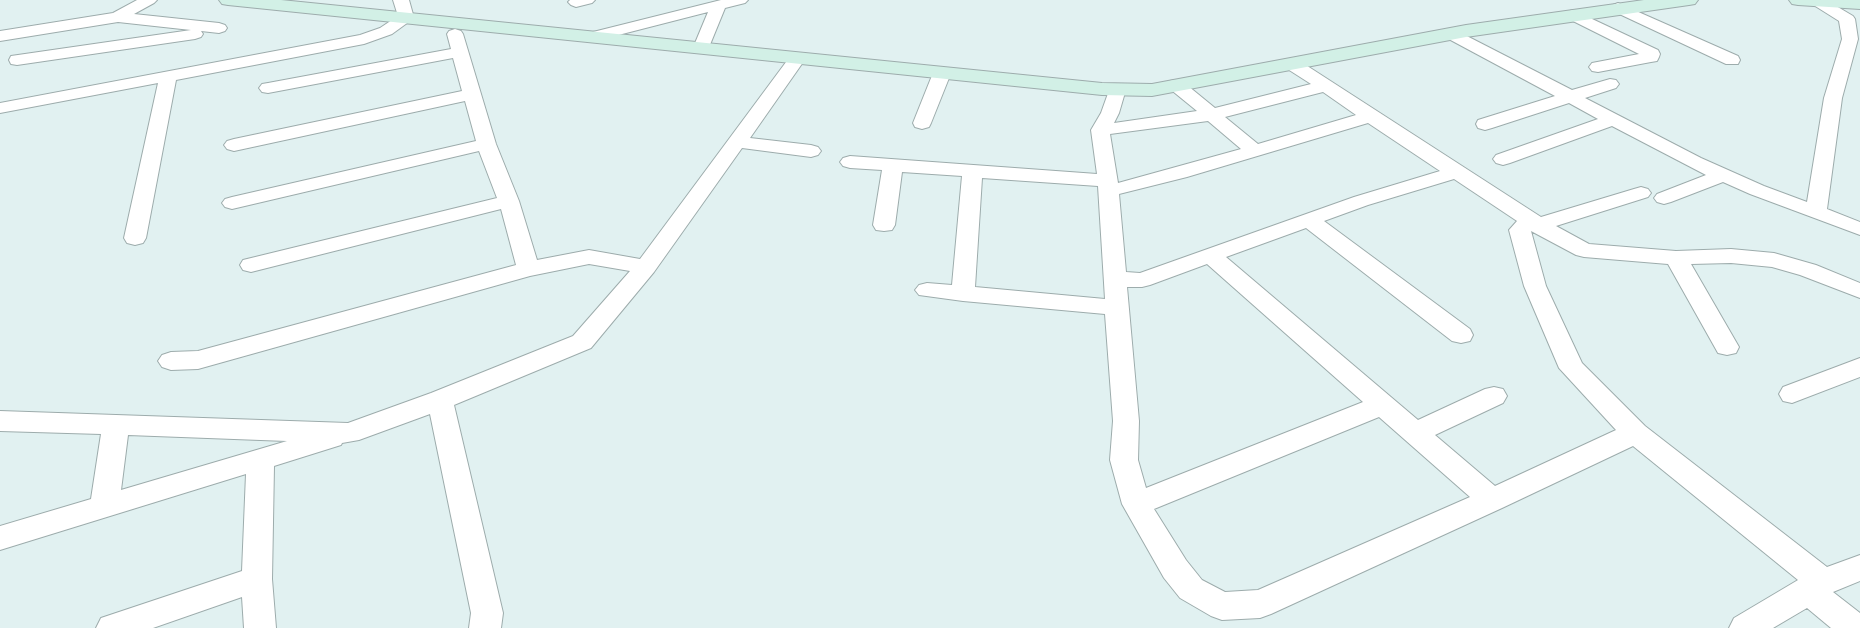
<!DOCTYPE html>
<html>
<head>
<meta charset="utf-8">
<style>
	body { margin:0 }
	canvas { display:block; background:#e1f1f1 }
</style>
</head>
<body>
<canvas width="1860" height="628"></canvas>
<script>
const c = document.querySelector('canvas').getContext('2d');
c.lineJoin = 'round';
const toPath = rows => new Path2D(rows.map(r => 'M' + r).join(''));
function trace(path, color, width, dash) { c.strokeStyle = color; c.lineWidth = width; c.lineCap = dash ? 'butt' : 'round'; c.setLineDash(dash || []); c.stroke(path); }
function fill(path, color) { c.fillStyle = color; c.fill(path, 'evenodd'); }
const street = toPath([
	[137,0,157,0,154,3,134,14,219,23,225,25,227,28,225,31,219,33,201,31,203,34,201,37,195,39,17,65,11,64,9,60,11,56,191,30,118,22,0,41,0,31,113,13,137,0],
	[393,0,409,0,414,18,392,34,364,44,176,80,146,238,143,243,135,245,127,243,124,238,158,83,0,113,0,103,360,35,380,28,398,16,393,0],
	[570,0,595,0,592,3,576,7,571,5,568,2,570,0],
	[721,0,748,0,745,3,725,8,707,52,695,52,693,48,708,12,591,42,585,40,583,37,585,34,721,0],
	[1810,0,1826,0,1853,16,1855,19,1858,39,1842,98,1827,209,1860,222,1860,235,1750,194,1723,182,1671,202,1664,204,1657,202,1654,198,1657,194,1706,175,1612,126,1510,163,1503,165,1496,163,1493,159,1496,155,1598,119,1569,103,1492,128,1485,130,1478,128,1476,124,1478,120,1555,96,1445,37,1443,34,1445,31,1457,31,1572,90,1610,79,1616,80,1619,84,1616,88,1585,98,1701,158,1764,186,1807,202,1824,98,1842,39,1839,21,1812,4,1810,0],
	[1618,3,1738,56,1740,60,1738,64,1726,64,1613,11,1610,8,1613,5,1618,3],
	[1573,10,1658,50,1660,54,1659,57,1657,61,1651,62,1598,72,1592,71,1589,67,1592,63,1639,54,1567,18,1565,15,1567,12,1573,10],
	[455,29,461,31,463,34,496,144,519,201,537,260,589,250,640,259,792,54,798,53,804,54,806,58,750,138,811,145,818,147,821,151,818,155,811,157,742,148,654,272,591,348,454,405,503,613,501,628,469,628,471,613,430,414,359,440,342,443,341,445,274,466,272,579,276,628,244,628,242,597,153,628,96,628,101,618,242,571,246,474,0,550,0,526,91,499,101,434,0,431,0,411,348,423,431,393,573,336,630,271,589,264,530,276,198,369,171,370,162,367,158,361,162,355,171,352,198,351,516,265,501,209,251,272,243,270,240,265,243,260,497,198,479,151,232,209,225,207,222,203,225,199,232,197,476,141,465,101,234,151,227,149,224,145,227,141,234,139,462,91,453,58,268,93,262,92,259,88,262,84,268,83,451,49,447,34,449,31,455,29],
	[128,435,287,441,121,490,128,435],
	[1292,59,1298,60,1541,217,1634,189,1641,187,1648,189,1651,193,1648,197,1556,226,1589,244,1676,251,1731,249,1774,253,1816,265,1860,283,1860,298,1800,275,1772,267,1731,263,1691,264,1739,347,1736,353,1727,355,1718,353,1668,264,1584,257,1576,255,1531,231,1546,286,1582,363,1645,426,1827,567,1860,555,1860,581,1833,592,1860,613,1860,628,1831,628,1807,608,1773,628,1729,628,1734,618,1798,580,1633,446,1502,508,1271,614,1260,618,1222,620,1211,616,1180,598,1164,578,1122,504,1110,460,1113,421,1105,314,963,301,919,295,915,290,919,285,927,283,952,285,962,176,902,172,895,225,892,230,884,231,876,230,873,225,882,170,850,168,843,166,840,162,843,158,850,156,1097,174,1091,130,1101,113,1111,85,1117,84,1123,85,1126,89,1119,113,1114,123,1197,111,1170,89,1167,85,1170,81,1176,80,1182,81,1215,108,1311,84,1286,68,1284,64,1286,60,1292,59],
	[1323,92,1356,115,1258,144,1225,117,1323,92],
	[1208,121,1241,149,1118,183,1110,134,1208,121],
	[1368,123,1440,171,1354,197,1140,273,1126,272,1119,194,1187,177,1368,123],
	[982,178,1098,186,1105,299,975,287,982,178],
	[1454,179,1517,221,1509,230,1524,286,1559,368,1616,430,1495,486,1435,435,1503,403,1507,396,1503,389,1494,387,1485,389,1418,420,1226,257,1306,228,1452,341,1461,343,1470,341,1473,335,1470,329,1324,221,1368,205,1454,179],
	[1207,264,1363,402,1146,488,1138,460,1139,421,1127,287,1142,287,1150,285,1207,264],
	[1379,417,1470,497,1258,590,1225,592,1202,580,1186,560,1154,509,1379,417],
	[942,68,948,69,951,73,931,123,929,127,922,129,915,127,913,123,933,73,936,69,942,68],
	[1860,358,1860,377,1792,403,1783,401,1779,394,1783,387,1860,358]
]);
const secondary = toPath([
	[219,0,281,0,1102,83,1152,84,1466,25,1644,0,1698,0,1695,4,1689,5,1466,37,1152,96,1102,95,228,5,222,4,219,0],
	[1789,0,1860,0,1860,9,1798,5,1792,4,1789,0]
]);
trace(street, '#9dacac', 2);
trace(secondary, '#9dacac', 2);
fill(street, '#fff');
fill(secondary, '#d2f0e6');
</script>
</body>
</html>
